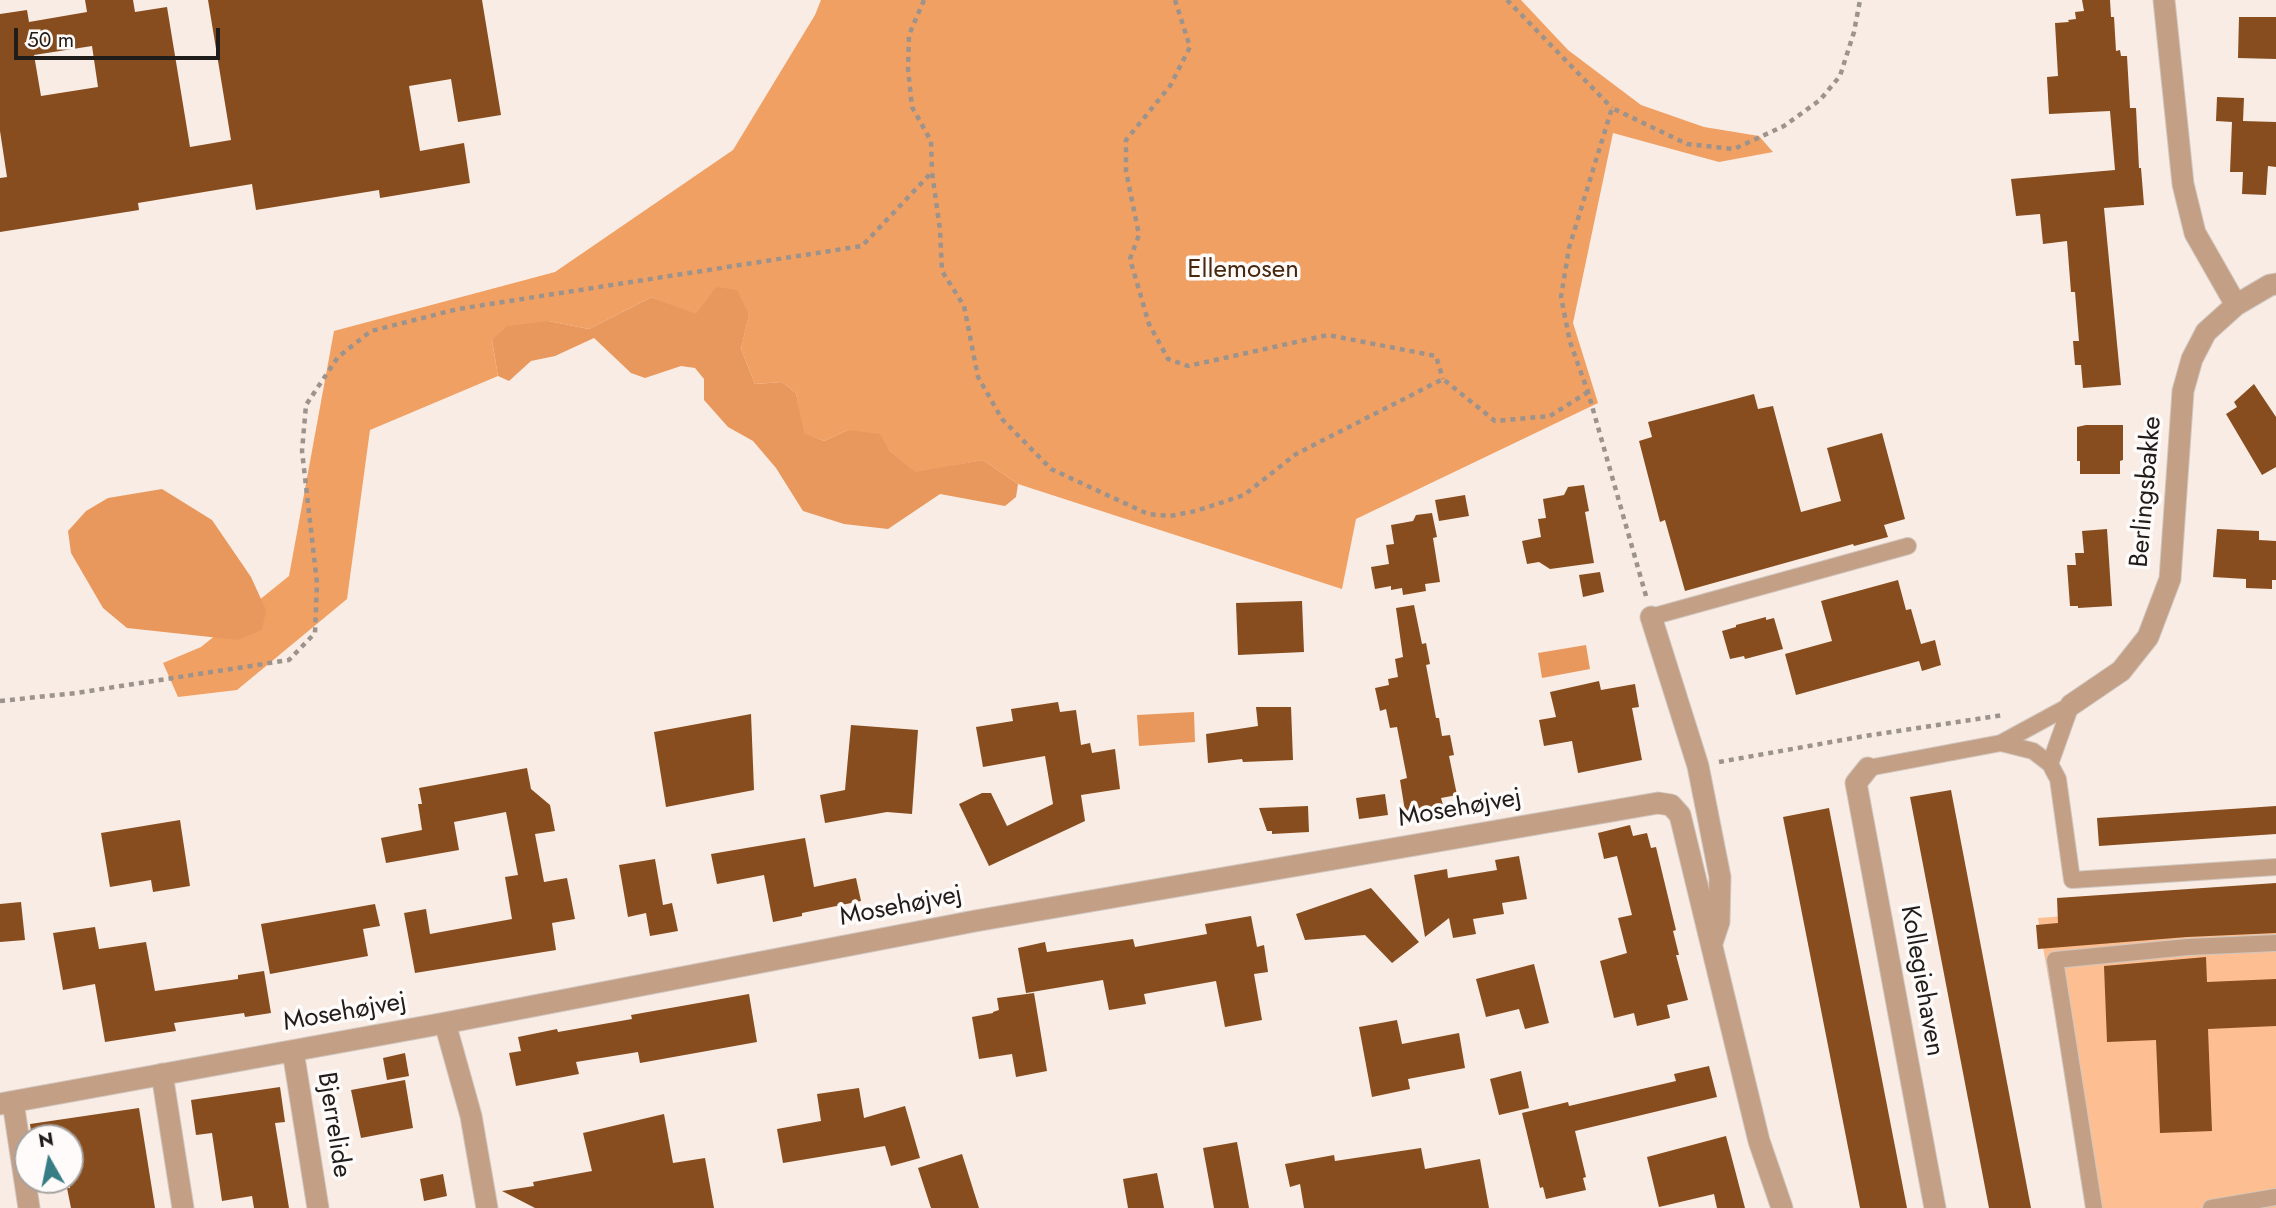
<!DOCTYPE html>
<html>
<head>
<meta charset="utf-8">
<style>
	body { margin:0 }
	#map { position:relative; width:2276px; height:1208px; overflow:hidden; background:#f8ece4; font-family:Jost,sans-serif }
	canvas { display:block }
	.north { position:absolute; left:14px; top:1124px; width:70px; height:70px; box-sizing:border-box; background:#fefbfa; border:2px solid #a5a2a0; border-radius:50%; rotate:351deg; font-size:19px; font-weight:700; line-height:28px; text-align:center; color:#201c19 }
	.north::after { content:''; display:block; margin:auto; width:24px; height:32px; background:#367d86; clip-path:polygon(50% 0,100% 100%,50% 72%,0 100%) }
	.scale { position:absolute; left:14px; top:28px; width:206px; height:32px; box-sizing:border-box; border:4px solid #201c19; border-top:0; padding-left:9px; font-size:21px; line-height:24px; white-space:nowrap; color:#201c19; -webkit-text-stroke:5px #fefbfa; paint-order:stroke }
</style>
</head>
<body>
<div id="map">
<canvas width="2276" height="1208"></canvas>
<div class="north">N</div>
<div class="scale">50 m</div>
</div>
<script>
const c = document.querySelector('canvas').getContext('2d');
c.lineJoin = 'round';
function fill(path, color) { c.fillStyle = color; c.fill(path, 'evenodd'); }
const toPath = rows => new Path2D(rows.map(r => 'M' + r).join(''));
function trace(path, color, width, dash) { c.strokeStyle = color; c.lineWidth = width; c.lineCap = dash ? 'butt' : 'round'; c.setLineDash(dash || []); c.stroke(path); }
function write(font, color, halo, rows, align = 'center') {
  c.font = font + ' Jost,sans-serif'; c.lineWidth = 7; c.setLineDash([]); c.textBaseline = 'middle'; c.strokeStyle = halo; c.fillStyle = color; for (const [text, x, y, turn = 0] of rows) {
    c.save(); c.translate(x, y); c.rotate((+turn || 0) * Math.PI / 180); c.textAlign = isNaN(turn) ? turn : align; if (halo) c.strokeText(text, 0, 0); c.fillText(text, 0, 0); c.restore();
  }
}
fill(toPath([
	[2276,901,2276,1208,2088,1208,2038,918]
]), '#fdbe92');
fill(toPath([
	[821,0,1521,0,1568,50,1641,105,1704,127,1759,136,1773,152,1719,162,1613,133,1573,323,1598,403,1356,519,1342,589,1018,484,983,460,915,473,889,450,848,430,824,441,803,433,796,393,782,382,755,384,741,349,749,314,696,315,652,297,589,329,549,321,492,340,498,376,370,430,347,599,237,690,178,697,163,663,201,647,289,576,334,331,555,272,733,150,815,15]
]), '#f1a064');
fill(toPath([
	[716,287,737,290,749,315,741,349,755,384,782,382,796,393,804,433,824,441,848,430,880,434,889,450,915,472,983,460,1018,484,1016,497,1005,506,940,494,888,529,844,524,803,511,776,468,753,441,728,427,704,400,704,379,695,368,681,366,645,378,631,373,594,338,555,356,531,361,509,381,498,376,492,340,507,326,549,321,589,329,652,297,696,314],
	[162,489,212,520,251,577,266,610,262,630,238,640,127,628,103,608,71,553,68,531,86,511,108,498],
	[1586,645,1590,669,1542,678,1538,653],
	[1194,712,1195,742,1139,746,1137,715]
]), '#e9985d');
fill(toPath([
	[85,0,133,0,135,12,167,7,190,147,231,140,208,0,482,0,501,115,458,122,451,79,409,86,420,151,464,143,470,183,380,198,379,190,256,210,252,184,138,203,139,210,0,232,0,178,7,177,0,131,0,14,27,10,29,22,87,12],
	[92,46,98,87,41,96,34,55],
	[2082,0,2110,0,2111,17,2114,17,2116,51,2120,50,2121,56,2127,56,2130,108,2136,108,2139,168,2141,168,2144,205,2104,208,2121,385,2083,388,2081,365,2075,365,2073,341,2079,341,2075,292,2071,292,2067,241,2043,244,2040,214,2016,216,2011,179,2115,170,2110,111,2049,114,2047,77,2058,76,2055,23,2069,22,2068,20,2076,19,2075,12,2084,11],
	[2239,17,2276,17,2276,59,2238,58],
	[2217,97,2244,98,2243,121,2276,122,2276,167,2268,166,2266,195,2242,194,2243,172,2230,172,2232,122,2216,121],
	[2254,384,2276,417,2276,467,2262,475,2226,414,2237,407,2234,402],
	[1754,394,1758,409,1773,406,1801,512,1841,501,1827,448,1882,433,1905,519,1884,525,1888,537,1854,546,1853,544,1685,591,1665,520,1660,522,1639,441,1652,437,1648,422],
	[2086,425,2123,425,2123,460,2120,461,2120,474,2080,474,2080,461,2077,461,2077,427],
	[1584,485,1589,511,1585,512,1594,563,1550,569,1539,562,1527,564,1522,541,1541,537,1538,519,1546,518,1543,499,1564,495,1568,487],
	[1465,495,1469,516,1439,521,1435,500],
	[1432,513,1437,537,1433,538,1440,582,1425,584,1426,591,1403,595,1402,588,1391,590,1391,586,1375,589,1371,567,1389,564,1386,545,1394,544,1391,525,1413,521,1416,515],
	[2107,529,2112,606,2078,608,2078,606,2070,606,2067,565,2076,565,2075,553,2084,553,2082,531],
	[2217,529,2259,531,2259,540,2276,541,2276,580,2272,580,2272,589,2246,588,2246,579,2213,577],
	[1600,572,1604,592,1583,597,1579,575],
	[1898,580,1906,610,1911,609,1921,644,1935,640,1941,665,1922,671,1919,661,1796,695,1785,654,1832,641,1821,601],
	[1302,601,1304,652,1238,655,1236,603],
	[1414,605,1422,644,1426,643,1430,664,1426,665,1436,718,1439,718,1442,736,1450,735,1454,755,1449,756,1457,795,1441,798,1443,805,1405,811,1400,780,1407,778,1397,727,1390,728,1386,709,1380,711,1375,688,1389,685,1388,679,1398,677,1395,659,1403,657,1396,608],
	[1766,617,1766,620,1774,618,1783,649,1745,659,1744,656,1730,659,1722,631,1736,627,1736,625],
	[1599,681,1601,690,1635,684,1639,707,1632,708,1642,760,1578,773,1572,741,1544,746,1539,720,1556,717,1550,692],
	[1058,702,1060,712,1076,710,1081,745,1090,743,1092,753,1115,749,1120,789,1081,795,1085,821,989,866,959,804,982,793,991,793,1007,826,1053,804,1045,756,983,767,976,727,1013,721,1011,709],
	[1256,707,1291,707,1293,760,1243,762,1242,759,1208,763,1206,734,1258,726],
	[751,714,754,790,666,807,654,732],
	[851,725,918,730,912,814,887,812,825,823,820,795,845,790],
	[527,768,531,789,550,805,555,831,535,834,544,882,567,878,575,919,552,923,556,950,415,973,404,913,426,909,430,934,512,919,505,877,518,875,506,812,454,822,459,850,386,863,381,838,422,830,418,804,422,804,419,788],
	[1951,790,1987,978,2031,1208,1989,1208,1910,797],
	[1385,794,1388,815,1359,819,1356,798],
	[1308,806,1309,832,1272,834,1272,831,1267,831,1259,808],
	[2276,806,2276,834,2099,846,2097,818],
	[1829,808,1907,1208,1860,1208,1783,817],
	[180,820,190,886,153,892,151,880,110,887,101,833],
	[1630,825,1633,836,1647,833,1651,848,1656,847,1676,930,1673,931,1679,955,1676,955,1688,1000,1667,1005,1670,1018,1637,1026,1634,1013,1614,1018,1600,961,1627,953,1618,918,1632,915,1617,856,1604,859,1598,833],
	[805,838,814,887,856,878,861,901,802,913,802,916,773,922,764,875,717,884,711,854],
	[1519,856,1527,899,1502,903,1504,914,1473,919,1476,934,1453,938,1449,918,1425,937,1414,875,1447,869,1448,878,1497,870,1495,860],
	[655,859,663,905,672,903,678,931,650,936,646,913,628,917,619,865],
	[2276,883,2276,933,2187,937,2038,949,2036,925,2058,923,2057,898],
	[1371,888,1419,942,1392,963,1365,935,1305,940,1296,914],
	[21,902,25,940,0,942,0,904],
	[375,904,380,926,363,929,368,956,270,974,261,924],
	[1251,916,1257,947,1264,945,1268,972,1254,974,1262,1020,1225,1027,1216,981,1144,994,1146,1004,1109,1010,1103,980,1026,993,1018,948,1045,942,1047,952,1133,939,1135,947,1207,934,1205,924],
	[95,927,99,949,146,942,155,991,238,979,238,975,264,971,271,1013,245,1017,244,1013,174,1023,176,1031,105,1042,95,984,63,990,53,933],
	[2206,957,2207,982,2276,979,2276,1026,2208,1029,2212,1131,2160,1133,2156,1040,2107,1042,2104,966],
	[1534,964,1549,1023,1525,1029,1519,1009,1486,1017,1476,979],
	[1034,993,1047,1071,1016,1077,1012,1054,979,1059,972,1017,993,1013,993,1012,999,1010,997,998],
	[749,994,757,1042,640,1063,638,1052,576,1062,579,1074,516,1086,509,1053,521,1051,518,1037,557,1029,558,1032,632,1019,631,1015],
	[1397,1020,1402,1044,1459,1033,1465,1068,1408,1079,1410,1089,1372,1097,1359,1027],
	[405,1053,409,1076,387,1080,383,1058],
	[1709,1066,1717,1097,1575,1131,1586,1177,1583,1178,1586,1190,1546,1199,1543,1187,1540,1188,1522,1113,1568,1102,1569,1106,1676,1081,1674,1074],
	[1521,1071,1529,1108,1499,1115,1490,1079],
	[405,1080,413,1128,361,1138,351,1090],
	[280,1087,285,1122,275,1123,289,1208,254,1208,252,1196,222,1201,212,1133,196,1135,191,1100],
	[859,1088,864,1118,905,1106,920,1158,891,1166,885,1146,783,1163,777,1129,821,1121,817,1094],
	[139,1108,155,1208,71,1208,67,1188,70,1188,70,1138,32,1138,30,1124],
	[664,1114,673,1163,705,1158,714,1208,535,1208,502,1191,534,1186,533,1182,592,1171,583,1133],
	[1726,1136,1745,1208,1717,1208,1714,1194,1659,1207,1647,1157],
	[1237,1142,1249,1208,1214,1208,1203,1148],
	[1421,1148,1425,1169,1480,1159,1489,1208,1304,1208,1300,1184,1290,1187,1285,1164,1334,1155,1335,1161],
	[962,1154,979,1208,931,1208,918,1168],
	[1157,1173,1164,1208,1128,1208,1123,1179],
	[443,1174,447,1196,424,1201,420,1179]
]), '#874d1f');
const lane = toPath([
	[1651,617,1908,546],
	[2001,743,2071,705],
	[2050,764,2071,705],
	[1868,768,2001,743,2033,751,2050,764,2058,779,2072,880,2276,867],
	[2094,1208,2055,960,2188,947,2276,943],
	[2211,1208,2276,1197]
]);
const street = toPath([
	[2164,0,2183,184,2195,233,2236,305],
	[1651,617,1698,766,1720,877,1719,922,1712,943],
	[2071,705,2121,671,2148,637,2170,579,2183,391,2192,359,2206,332,2236,305,2270,285,2276,284],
	[1868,768,1856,783,1935,1208],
	[445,1023,471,1116,487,1208],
	[293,1051,318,1208],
	[162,1074,183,1208],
	[13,1102,29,1208],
	[0,1104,445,1023,975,921,1658,803,1671,805,1680,815,1759,1141,1782,1208]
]);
trace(lane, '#d1c7bf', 18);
trace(street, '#d1c7bf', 23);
trace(toPath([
	[924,0,909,35,908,69,912,107,931,141,932,172],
	[1175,0,1190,47,1170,86,1126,140,1126,171,1139,235,1130,259,1149,324,1168,359,1188,366,1328,335,1436,356,1443,379],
	[1507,0,1612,108],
	[1646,596,1588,392,1570,342,1561,297,1569,248,1612,108,1687,144,1734,149,1784,126,1820,100,1840,76,1854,32,1860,0],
	[0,701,76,693,289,660,315,633,317,583,302,451,306,405,338,357,371,331,458,309,862,246,932,172,940,230,942,271,964,306,978,377,1002,419,1051,469,1148,514,1170,516,1196,511,1244,495,1296,454,1443,379,1495,421,1550,416,1588,392],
	[1719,762,1865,736,2004,715]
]), '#9c938d', 4.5, [5, 5]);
trace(lane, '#c39f86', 16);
trace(street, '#c39f86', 21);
write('26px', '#48280f', '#fefbfa', [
	["Ellemosen",1243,271]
]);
write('26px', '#201c19', '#fefbfa', [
	["Berlingsbakke",2147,492,-85],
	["Mosehøjvej",1460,809,-10],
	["Mosehøjvej",901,907,-11],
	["Kollegiehaven",1921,981,80],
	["Mosehøjvej",345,1013,-10],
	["Bjerrelide",333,1125,81]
]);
</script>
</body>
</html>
